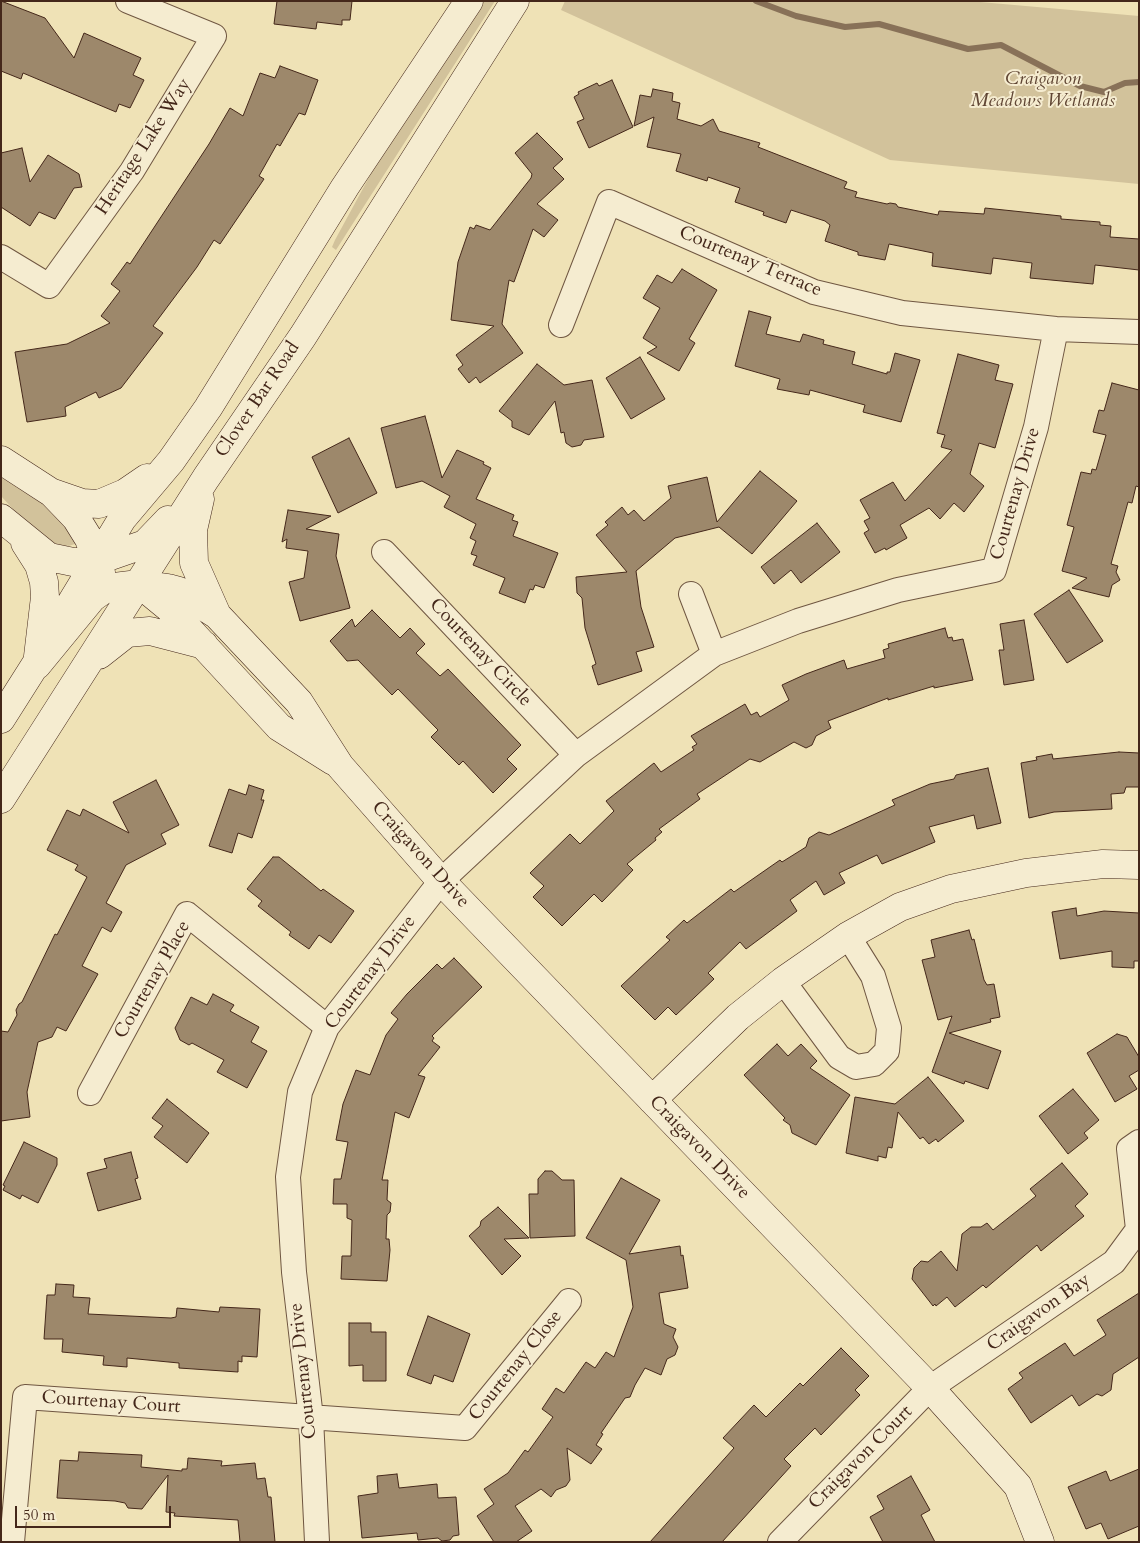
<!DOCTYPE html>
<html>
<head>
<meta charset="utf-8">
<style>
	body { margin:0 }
	#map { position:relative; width:1140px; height:1543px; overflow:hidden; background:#efe2b6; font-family:Cardo,serif }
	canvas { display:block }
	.frame { position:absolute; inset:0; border:2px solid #44271a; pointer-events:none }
	.scale { position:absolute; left:15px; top:1506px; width:156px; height:22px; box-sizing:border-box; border:2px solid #44271a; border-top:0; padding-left:6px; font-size:15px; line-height:18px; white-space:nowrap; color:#44271a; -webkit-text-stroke:4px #f5ecd0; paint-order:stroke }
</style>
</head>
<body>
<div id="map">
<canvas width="1140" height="1543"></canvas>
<div class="frame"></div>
<div class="scale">50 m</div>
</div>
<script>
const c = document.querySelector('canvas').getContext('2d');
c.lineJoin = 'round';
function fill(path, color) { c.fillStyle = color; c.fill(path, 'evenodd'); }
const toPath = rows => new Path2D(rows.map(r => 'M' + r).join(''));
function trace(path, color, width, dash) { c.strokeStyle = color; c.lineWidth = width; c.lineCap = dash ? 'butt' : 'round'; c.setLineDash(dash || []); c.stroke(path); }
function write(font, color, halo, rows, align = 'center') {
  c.font = font + ' Cardo,serif'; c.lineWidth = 4; c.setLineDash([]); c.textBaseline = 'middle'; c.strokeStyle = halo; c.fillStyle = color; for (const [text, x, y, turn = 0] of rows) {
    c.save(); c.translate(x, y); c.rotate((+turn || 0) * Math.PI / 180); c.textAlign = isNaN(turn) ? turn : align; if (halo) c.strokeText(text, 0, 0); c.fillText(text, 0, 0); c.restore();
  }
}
fill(toPath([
	[477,1,495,1,336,250,332,247,335,240,379,159],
	[565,1,969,1,1139,16,1139,184,890,160,561,10],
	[1,472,56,507,77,542,75,544,65,547,53,543,40,535,23,520,1,496]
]), '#d2c29b');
trace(toPath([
	[756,1,796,16,845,27,879,24,968,49,1001,45,1080,86,1104,92,1125,83,1139,82]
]), '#887158', 6);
const building = toPath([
	[1,1,45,18,74,58,84,33,141,58,133,75,144,80,130,108,119,104,116,112,23,73,21,79,1,71,1,1],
	[277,1,352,1,350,20,342,20,342,25,317,22,316,29,274,24,277,1],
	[280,66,318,80,305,115,299,113,280,146,277,144,259,176,264,179,220,244,214,240,197,267,153,326,163,333,121,388,99,398,96,392,65,407,66,416,27,422,15,352,67,344,110,323,101,316,120,291,111,284,127,262,130,264,209,144,230,108,243,116,260,73,275,78,280,66],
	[612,80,633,127,589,148,577,122,584,119,574,97,579,94,578,92,597,83,599,86,612,80],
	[653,89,673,93,672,101,680,103,677,119,701,126,713,119,719,131,760,143,758,147,847,182,844,188,857,192,855,197,887,204,890,203,896,204,898,207,938,215,939,211,984,214,985,208,1061,216,1061,219,1100,222,1100,225,1111,226,1110,237,1139,239,1139,270,1095,265,1093,284,1030,278,1032,263,993,258,991,274,932,266,933,253,889,244,885,260,858,255,858,252,825,241,830,225,825,221,791,210,786,223,763,215,764,212,735,202,740,188,708,177,707,181,676,171,681,154,647,147,654,117,634,126,640,95,651,97,653,89],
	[537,133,563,159,553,168,564,179,537,204,558,220,544,237,533,229,514,282,509,280,502,324,523,353,480,383,476,377,469,383,458,369,463,365,456,355,494,326,451,320,458,262,470,227,474,229,476,225,490,230,531,178,532,174,515,153,537,133],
	[22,148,30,182,48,155,79,174,82,187,74,188,55,219,39,212,30,226,1,207,1,153,22,148],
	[682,269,717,290,689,339,695,343,679,371,647,353,657,347,643,338,660,308,643,298,657,275,672,283,682,269],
	[749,311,771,317,766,334,800,342,803,334,824,340,823,344,855,352,852,364,887,374,887,372,890,372,895,353,920,360,901,422,863,412,865,405,810,390,809,395,777,389,780,379,735,366,749,311],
	[958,354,999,365,995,380,1013,384,995,448,979,443,970,474,984,486,964,512,954,503,940,519,929,508,900,525,907,538,886,550,885,548,875,553,864,533,869,530,864,521,870,518,860,500,893,482,905,501,952,450,941,447,945,435,937,433,958,354],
	[640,357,665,399,631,419,606,378,640,357],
	[537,364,564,385,592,380,604,437,584,440,581,445,572,447,566,443,564,432,561,433,555,401,529,435,512,427,512,421,499,411,537,364],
	[1112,383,1139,390,1139,487,1136,486,1132,503,1128,502,1111,564,1118,566,1116,572,1120,580,1112,585,1109,597,1072,588,1087,578,1062,571,1074,527,1067,525,1081,472,1091,474,1092,469,1096,470,1106,435,1093,432,1099,410,1104,411,1112,383],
	[425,416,442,478,457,450,484,462,483,464,491,468,476,499,514,515,512,520,518,522,513,536,558,553,544,588,535,585,533,590,530,589,525,603,499,593,505,578,473,565,477,556,471,554,476,541,470,538,476,524,444,507,450,496,422,481,396,488,381,428,425,416],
	[349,438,377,493,338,513,312,457,349,438],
	[760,471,797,501,752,554,719,527,675,538,636,571,641,607,654,647,636,652,642,671,598,685,592,666,596,664,585,628,582,598,577,593,576,577,627,572,596,535,608,525,605,522,622,507,628,515,634,510,644,521,671,498,668,486,707,477,717,522,760,471],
	[288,510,331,516,306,529,339,534,336,556,350,608,300,621,289,582,304,578,308,551,286,548,287,539,282,542,288,510],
	[817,523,840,552,801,583,791,570,774,584,761,567,817,523],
	[1069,590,1103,641,1067,663,1034,614,1069,590],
	[372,610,400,638,410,628,425,644,416,653,440,676,448,669,521,745,507,759,517,769,493,793,463,761,459,765,431,737,438,730,398,689,392,695,358,660,347,661,330,641,352,619,355,627,372,610],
	[1024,620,1034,680,1004,685,999,650,1004,650,1000,624,1024,620],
	[945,628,948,638,952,637,953,641,963,639,973,680,934,688,934,686,888,700,888,698,828,721,831,728,816,736,812,745,806,748,794,742,760,762,750,759,697,794,700,799,659,829,662,832,655,838,656,840,627,864,633,870,602,902,594,894,562,926,533,897,544,886,530,873,570,834,580,844,614,811,606,801,654,763,661,772,694,750,692,747,697,744,691,736,745,704,751,715,757,712,760,717,789,700,782,685,806,674,844,660,847,669,885,658,883,650,889,648,888,644,945,628],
	[1119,752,1139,753,1139,787,1126,787,1124,793,1111,794,1112,809,1054,812,1029,818,1021,763,1037,760,1036,757,1052,754,1053,759,1119,752],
	[988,768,1001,823,977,829,974,815,929,827,935,842,882,864,877,855,839,873,845,883,824,895,816,881,790,900,797,911,746,949,740,942,708,973,714,979,676,1015,668,1007,655,1020,621,986,670,940,666,937,684,920,687,923,731,889,734,892,780,860,782,862,806,847,809,838,819,832,829,835,895,805,892,800,930,784,954,779,956,775,988,768],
	[156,780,179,825,161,834,166,844,126,865,106,903,122,912,111,932,102,927,82,966,98,974,66,1031,57,1027,52,1037,38,1042,27,1092,30,1117,1,1121,1,1031,8,1032,17,1015,16,1010,19,1004,22,1002,55,934,57,935,87,877,75,870,78,865,47,850,67,810,80,816,83,809,129,833,113,802,156,780],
	[249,785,264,790,261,800,264,800,252,838,238,833,232,853,209,846,229,789,246,795,249,785],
	[273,857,279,857,321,891,323,889,354,911,331,943,319,935,309,949,289,935,291,932,258,906,262,901,247,889,273,857],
	[1076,908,1077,916,1104,911,1139,913,1139,961,1134,961,1134,968,1112,967,1112,951,1060,959,1052,912,1076,908],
	[969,930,972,940,974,939,984,980,987,985,994,984,1000,1017,990,1019,991,1022,949,1033,1001,1051,988,1089,965,1081,964,1084,932,1072,952,1016,938,1020,922,960,935,957,931,940,969,930],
	[454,958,482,987,432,1036,434,1038,432,1041,440,1047,418,1075,425,1077,409,1118,395,1112,382,1180,388,1180,387,1200,391,1203,390,1212,387,1215,386,1239,389,1239,390,1250,387,1281,341,1279,342,1256,351,1256,352,1220,347,1218,347,1204,333,1204,334,1179,341,1179,348,1142,336,1140,343,1104,356,1070,370,1075,386,1035,398,1019,391,1013,407,994,437,964,442,969,454,958],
	[213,994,234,1005,230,1011,259,1027,251,1042,267,1051,247,1088,217,1072,224,1060,192,1043,189,1045,180,1040,175,1028,191,997,207,1005,213,994],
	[1117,1034,1127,1037,1139,1057,1139,1070,1129,1076,1137,1089,1115,1102,1087,1053,1117,1034],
	[777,1044,788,1056,801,1044,817,1061,810,1068,850,1095,816,1145,792,1133,790,1125,783,1120,785,1118,744,1075,777,1044],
	[928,1077,964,1121,938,1142,936,1139,929,1144,923,1137,920,1139,898,1112,892,1148,888,1147,886,1158,878,1156,878,1161,846,1153,855,1097,895,1104,928,1077],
	[1073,1089,1099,1120,1084,1133,1088,1138,1068,1154,1039,1116,1073,1089],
	[167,1099,209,1133,187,1163,154,1137,163,1126,152,1118,167,1099],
	[24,1142,57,1158,57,1165,38,1203,22,1195,20,1199,3,1190,5,1186,3,1185,24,1142],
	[131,1152,138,1178,135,1179,141,1199,98,1211,87,1173,107,1168,104,1159,131,1152],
	[1062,1163,1088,1194,1075,1206,1084,1216,1041,1251,1037,1245,986,1288,983,1285,955,1307,947,1297,936,1306,935,1304,933,1306,912,1279,914,1268,921,1261,928,1262,941,1251,957,1271,962,1234,971,1227,981,1227,987,1223,993,1230,1036,1196,1030,1189,1062,1163],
	[545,1171,552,1171,562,1180,574,1180,575,1236,530,1238,529,1194,538,1194,538,1179,545,1171],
	[621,1178,660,1200,629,1254,680,1246,681,1256,683,1255,688,1288,659,1293,664,1324,676,1329,673,1337,678,1347,675,1355,667,1359,661,1375,645,1368,635,1385,630,1397,625,1398,601,1433,603,1434,596,1445,602,1449,591,1464,567,1448,570,1480,566,1486,556,1490,551,1497,541,1489,515,1506,532,1531,516,1542,494,1542,477,1516,494,1504,484,1489,508,1473,525,1450,528,1452,553,1417,542,1409,556,1388,564,1393,586,1362,595,1368,606,1352,614,1357,633,1307,626,1260,586,1238,621,1178],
	[498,1207,529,1238,504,1239,521,1256,502,1275,469,1236,480,1226,481,1221,498,1207],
	[56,1284,74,1285,73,1297,90,1298,88,1314,171,1318,176,1317,177,1308,219,1312,220,1307,260,1309,257,1357,242,1356,242,1362,238,1361,238,1372,179,1368,179,1363,127,1358,127,1367,103,1365,104,1356,62,1352,63,1339,44,1339,47,1295,55,1295,56,1284],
	[1139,1293,1139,1357,1113,1374,1111,1390,1102,1396,1097,1394,1079,1406,1072,1395,1031,1423,1008,1389,1023,1378,1019,1373,1065,1343,1074,1356,1106,1335,1097,1320,1139,1293],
	[428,1316,470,1334,453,1382,434,1375,431,1384,407,1375,428,1316],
	[349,1323,371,1323,371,1332,386,1332,386,1381,363,1381,363,1365,349,1366,349,1323],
	[841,1348,869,1376,855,1390,860,1395,821,1435,815,1428,784,1459,791,1466,722,1542,650,1542,734,1448,723,1438,754,1405,766,1417,800,1383,803,1386,841,1348],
	[79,1452,142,1455,141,1467,182,1471,182,1469,187,1469,188,1458,222,1461,221,1466,255,1463,257,1479,265,1478,268,1497,271,1497,275,1542,240,1542,238,1520,174,1516,175,1513,166,1512,168,1475,142,1509,128,1508,125,1503,115,1501,57,1498,60,1460,78,1461,79,1452],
	[1139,1469,1139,1526,1108,1539,1101,1523,1086,1529,1068,1487,1106,1471,1110,1481,1139,1469],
	[397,1474,399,1488,437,1484,438,1498,456,1497,459,1535,453,1536,450,1540,442,1541,438,1538,418,1540,417,1533,362,1538,358,1496,378,1493,377,1476,397,1474],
	[911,1476,930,1510,921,1515,935,1542,883,1542,870,1517,884,1509,877,1496,911,1476]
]);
fill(building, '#9d886b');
trace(building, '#44271a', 1);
const street = toPath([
	[1,257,49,286,132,171,214,36,128,1],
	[561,325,609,202,814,292,902,313,1056,329,1139,332],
	[384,552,576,755],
	[691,594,714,654],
	[783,981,839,1057,856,1067,874,1064,887,1051,889,1028,873,976,848,936],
	[90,1093,187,914,327,1027],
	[1138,1229,1129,1149,1139,1142],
	[12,1542,25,1397,465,1428,569,1301],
	[317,1542,311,1418,294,1272,288,1177,300,1092,327,1027,441,881,576,755,714,654,798,621,898,590,994,570,1036,427,1056,329],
	[780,1542,930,1388,1114,1262,1139,1228]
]);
const secondary = toPath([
	[1,460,52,493,76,518,89,539,101,573],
	[53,493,82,503,99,504,125,493,147,478],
	[200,499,193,530,194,563,217,615],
	[1,518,49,557,73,562,96,561,145,544,168,520],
	[25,543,39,565,44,582,45,597,37,665],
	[141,585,169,608,279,727,333,761],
	[65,613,122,519,171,461,208,408,345,187,469,1],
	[99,655,127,633,150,631,204,645],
	[37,665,92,598,106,588,139,584,168,588,179,591,217,615,299,702,340,766,441,881,930,1388,1018,1486,1040,1542],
	[1,719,46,648],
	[1,799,206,478,303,336,515,1],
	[652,1100,738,1017,783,981,848,936,900,907,951,889,1026,873,1103,864,1139,865]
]);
trace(street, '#6f5641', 26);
trace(secondary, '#44271a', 29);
trace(street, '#f5ecd0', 24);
trace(secondary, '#f5ecd0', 28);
write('italic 19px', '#604634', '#f5ecd0', [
	["Craigavon",1043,80],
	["Meadows Wetlands",1043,102]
]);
write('19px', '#44271a', '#f5ecd0', [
	["Heritage Lake Way",144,147,-57],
	["Courtenay Terrace",750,262,23],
	["Clover Bar Road",258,400,-56],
	["Courtenay Drive",1016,494,-74],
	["Courtenay Circle",480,653,47],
	["Craigavon Drive",420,855,48],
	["Courtenay Drive",371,973,-53],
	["Courtenay Place",153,980,-60],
	["Craigavon Drive",699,1148,46],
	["Craigavon Bay",1039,1313,-35],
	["Courtenay Close",516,1366,-51],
	["Courtenay Drive",304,1371,-96],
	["Courtenay Court",111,1403,4],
	["Craigavon Court",861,1458,-45]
]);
</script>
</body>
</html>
